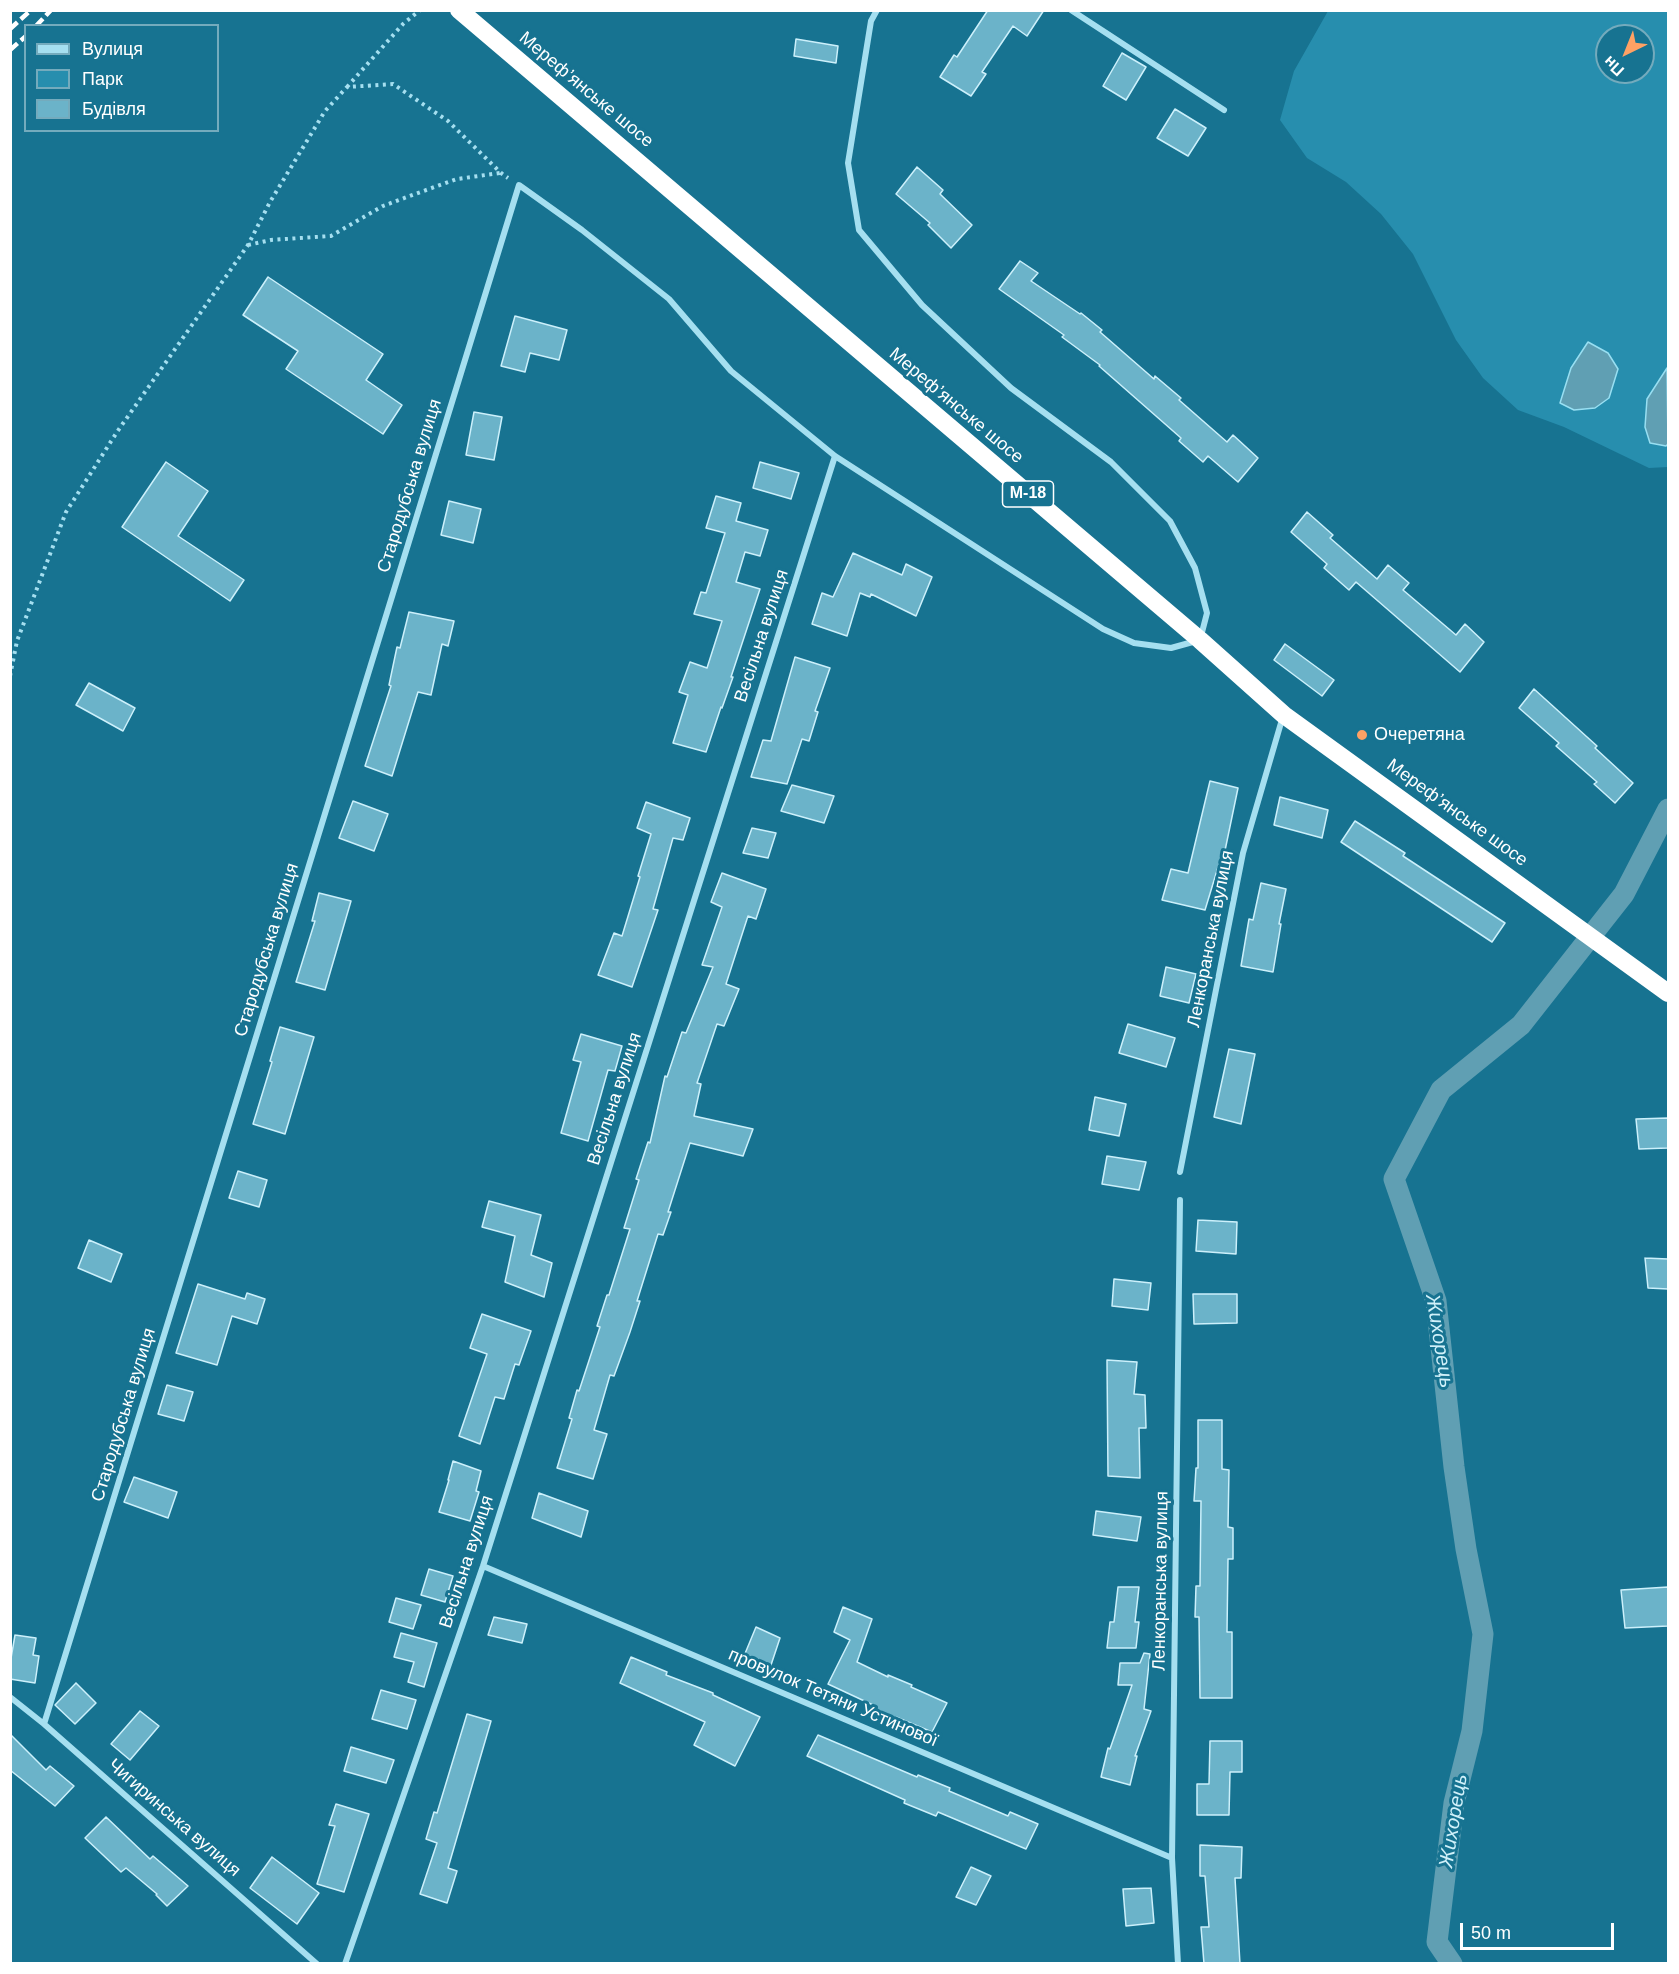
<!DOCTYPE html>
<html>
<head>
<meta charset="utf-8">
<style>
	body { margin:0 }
	#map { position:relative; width:1679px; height:1974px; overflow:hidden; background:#177391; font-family:Helvetica,sans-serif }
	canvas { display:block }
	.frame { position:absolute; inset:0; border:12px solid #fff; pointer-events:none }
	.legend { position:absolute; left:24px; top:24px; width:195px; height:108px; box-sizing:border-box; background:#177391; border:2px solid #74abbd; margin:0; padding:8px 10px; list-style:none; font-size:18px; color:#fff }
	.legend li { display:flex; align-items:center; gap:12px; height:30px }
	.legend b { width:30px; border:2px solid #74abbd }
	.north { position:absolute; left:1595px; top:24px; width:60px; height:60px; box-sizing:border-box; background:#177391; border:2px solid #74abbd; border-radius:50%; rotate:223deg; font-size:16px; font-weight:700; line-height:24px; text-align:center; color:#fff }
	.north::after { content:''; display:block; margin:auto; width:21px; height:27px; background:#ffa164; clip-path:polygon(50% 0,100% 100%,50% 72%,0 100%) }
	.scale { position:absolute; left:1460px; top:1923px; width:154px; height:27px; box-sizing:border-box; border:3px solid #fff; border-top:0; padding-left:8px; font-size:18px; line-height:21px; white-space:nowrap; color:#fff; -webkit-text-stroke:4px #177391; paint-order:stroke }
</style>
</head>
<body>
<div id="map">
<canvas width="1679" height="1974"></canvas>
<div class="frame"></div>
<ul class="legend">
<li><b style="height:8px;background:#a5dff0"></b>Вулиця</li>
<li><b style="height:16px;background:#278eae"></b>Парк</li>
<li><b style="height:16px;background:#6bb3c9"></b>Будівля</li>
</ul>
<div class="north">Пн</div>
<div class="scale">50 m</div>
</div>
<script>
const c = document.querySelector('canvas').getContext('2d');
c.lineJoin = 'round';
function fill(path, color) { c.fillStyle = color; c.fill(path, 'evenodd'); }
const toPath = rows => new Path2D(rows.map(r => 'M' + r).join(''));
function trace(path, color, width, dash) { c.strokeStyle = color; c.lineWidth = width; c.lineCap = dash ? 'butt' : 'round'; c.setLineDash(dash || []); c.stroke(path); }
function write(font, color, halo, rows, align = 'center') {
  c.font = font + ' Helvetica,sans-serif'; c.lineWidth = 6; c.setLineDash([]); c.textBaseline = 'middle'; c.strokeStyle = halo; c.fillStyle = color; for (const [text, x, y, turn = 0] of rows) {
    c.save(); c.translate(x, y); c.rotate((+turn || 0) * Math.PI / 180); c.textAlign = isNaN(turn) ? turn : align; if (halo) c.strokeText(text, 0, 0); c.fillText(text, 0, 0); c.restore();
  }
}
fill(toPath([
	[1328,11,1668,11,1668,467,1649,468,1564,427,1518,410,1483,378,1456,340,1413,254,1381,214,1346,182,1307,158,1280,120,1294,71],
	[1607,36,1643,36,1643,72,1607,72]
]), '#278eae');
const water = toPath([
	[1588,342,1608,353,1618,369,1609,398,1595,408,1574,410,1560,403,1571,368,1588,342],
	[1667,368,1668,444,1666,446,1650,443,1645,427,1647,399,1667,368]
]);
fill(water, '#609fb3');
trace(water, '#98dff2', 1.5);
trace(toPath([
	[1452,1964,1437,1942,1454,1803,1472,1731,1483,1634,1466,1549,1454,1467,1436,1301,1394,1179,1441,1090,1521,1025,1624,894,1668,809]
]), '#609fb3', 21);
const building = toPath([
	[988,10,1044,10,1027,36,1013,26,982,72,986,74,971,96,940,77,954,55,957,57,988,10],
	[796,39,838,46,836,63,794,56,796,39],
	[1122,53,1146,67,1126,100,1103,86,1122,53],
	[1175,109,1206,128,1188,156,1157,138,1175,109],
	[917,167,943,190,940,194,972,225,951,248,928,225,930,223,896,194,917,167],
	[1020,261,1038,273,1031,281,1080,314,1081,313,1102,330,1100,332,1154,379,1155,376,1181,398,1179,400,1227,442,1233,435,1258,458,1238,482,1208,456,1203,462,1179,441,1181,438,1099,366,1100,365,1062,337,1064,335,999,289,1020,261],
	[268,277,383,354,366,380,402,405,383,434,286,369,298,351,243,315,268,277],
	[515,316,567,330,559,360,530,353,525,372,501,366,515,316],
	[474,412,502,417,494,460,466,455,474,412],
	[166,462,208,491,178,536,244,580,230,601,122,527,166,462],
	[760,462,799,473,791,499,753,488,760,462],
	[716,496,741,503,736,521,768,530,760,556,745,552,736,582,760,589,731,677,733,677,722,708,721,707,706,752,673,743,688,695,679,692,690,662,707,668,722,621,694,614,701,592,706,593,725,533,706,528,716,496],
	[449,501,481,509,473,543,441,535,449,501],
	[1307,512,1333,535,1330,538,1377,579,1388,565,1409,583,1403,590,1456,635,1465,624,1484,642,1460,672,1356,582,1349,590,1324,568,1327,564,1291,532,1307,512],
	[853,553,902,575,906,564,932,577,916,616,871,594,870,597,860,593,847,636,812,624,822,593,833,597,853,553],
	[409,612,454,621,448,646,442,644,431,695,418,692,392,776,365,766,391,686,389,685,397,647,400,648,409,612],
	[1285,644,1334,680,1322,696,1274,660,1285,644],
	[795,657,830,668,815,711,818,712,809,741,802,739,787,784,751,777,763,740,771,741,795,657],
	[89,683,135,708,123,731,76,705,89,683],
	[1534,689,1597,746,1595,748,1633,783,1615,803,1594,784,1597,782,1556,746,1559,743,1519,708,1534,689],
	[1210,781,1238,788,1222,865,1219,864,1205,910,1162,900,1171,869,1188,873,1210,781],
	[792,785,834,796,824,823,781,811,792,785],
	[1280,797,1328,810,1322,838,1274,825,1280,797],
	[353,801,388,814,374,851,339,838,353,801],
	[646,802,690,818,683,840,673,838,653,909,658,910,632,987,598,975,614,933,622,936,640,877,638,876,651,834,637,828,646,802],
	[1355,821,1405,853,1403,856,1505,923,1492,942,1341,842,1355,821],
	[752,828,776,833,768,858,743,853,752,828],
	[722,873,766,889,756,919,748,916,726,984,739,989,724,1026,717,1024,697,1083,701,1084,694,1116,753,1129,743,1156,690,1143,668,1212,671,1212,663,1235,658,1234,637,1301,640,1301,630,1332,614,1376,610,1375,594,1430,607,1434,593,1479,557,1468,572,1419,569,1418,577,1390,579,1391,600,1327,597,1326,607,1295,609,1295,630,1229,624,1228,639,1180,636,1179,648,1142,650,1143,665,1076,667,1077,682,1032,686,1033,713,967,702,965,722,907,711,902,722,873],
	[1261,883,1286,889,1279,924,1281,924,1273,972,1241,966,1249,919,1253,920,1261,883],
	[319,893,351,901,325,990,296,982,315,921,312,921,319,893],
	[1166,967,1196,974,1189,1003,1160,996,1166,967],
	[1128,1024,1175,1038,1166,1067,1119,1053,1128,1024],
	[280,1027,314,1037,285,1134,253,1124,272,1062,270,1061,280,1027],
	[581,1034,622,1046,615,1071,608,1070,588,1141,561,1133,581,1062,573,1060,581,1034],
	[1229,1049,1255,1054,1241,1124,1214,1117,1229,1049],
	[1095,1097,1126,1104,1119,1136,1089,1130,1095,1097],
	[1668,1118,1668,1148,1639,1149,1636,1119,1668,1118],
	[1107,1156,1146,1162,1139,1190,1102,1184,1107,1156],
	[238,1171,267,1180,259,1207,229,1198,238,1171],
	[489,1201,541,1215,531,1255,552,1263,544,1297,505,1282,515,1236,482,1227,489,1201],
	[1198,1220,1237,1222,1236,1254,1196,1251,1198,1220],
	[89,1240,122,1254,111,1282,78,1268,89,1240],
	[1645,1258,1668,1259,1668,1289,1648,1288,1645,1258],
	[1114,1279,1151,1283,1148,1310,1112,1306,1114,1279],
	[198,1284,245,1299,247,1293,265,1299,257,1324,232,1316,217,1365,176,1353,198,1284],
	[1193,1294,1237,1294,1237,1323,1194,1324,1193,1294],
	[482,1314,531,1331,519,1365,515,1364,504,1399,495,1397,480,1444,459,1436,487,1354,470,1348,482,1314],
	[1107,1360,1137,1362,1134,1394,1145,1395,1146,1428,1139,1428,1140,1478,1108,1476,1107,1360],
	[167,1385,193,1392,184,1421,158,1414,167,1385],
	[1198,1420,1222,1420,1222,1469,1229,1470,1228,1527,1233,1528,1233,1559,1228,1559,1227,1632,1232,1632,1232,1698,1200,1698,1199,1617,1195,1617,1196,1586,1200,1586,1201,1501,1194,1501,1196,1468,1198,1468,1198,1420],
	[453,1461,481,1471,476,1491,479,1492,470,1521,439,1512,449,1480,448,1480,453,1461],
	[134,1477,177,1492,168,1518,124,1502,134,1477],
	[539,1493,588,1511,581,1537,532,1518,539,1493],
	[1096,1511,1141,1517,1137,1541,1093,1535,1096,1511],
	[429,1569,453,1576,445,1602,421,1595,429,1569],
	[1118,1587,1139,1587,1135,1622,1139,1622,1136,1648,1107,1648,1110,1622,1114,1622,1118,1587],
	[1668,1587,1668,1626,1625,1628,1621,1590,1668,1587],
	[396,1598,421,1605,413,1629,389,1622,396,1598],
	[843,1607,872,1619,857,1662,888,1677,888,1675,912,1685,911,1687,947,1703,932,1732,896,1717,894,1720,871,1709,873,1705,828,1684,850,1640,834,1632,843,1607],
	[494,1617,527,1624,522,1643,488,1635,494,1617],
	[756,1627,780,1638,770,1668,744,1656,756,1627],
	[401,1633,437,1643,424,1687,408,1682,414,1662,394,1657,401,1633],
	[15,1635,36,1638,33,1655,39,1656,35,1683,10,1679,10,1664,15,1635],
	[1144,1653,1150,1654,1144,1709,1151,1711,1135,1756,1137,1756,1130,1785,1101,1777,1108,1748,1110,1749,1132,1685,1118,1685,1120,1663,1140,1663,1144,1653],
	[631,1657,667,1672,666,1675,713,1693,713,1695,760,1717,735,1766,694,1745,705,1722,620,1683,631,1657],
	[76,1683,96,1703,75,1724,55,1705,76,1683],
	[381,1690,416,1700,407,1729,372,1719,381,1690],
	[140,1711,159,1726,130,1760,111,1744,140,1711],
	[467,1714,491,1721,448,1868,457,1871,447,1903,420,1894,437,1843,426,1839,434,1812,437,1813,467,1714],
	[10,1734,46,1770,50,1766,74,1786,55,1806,10,1770,10,1734],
	[818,1735,917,1777,918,1775,950,1788,949,1791,1008,1816,1010,1812,1038,1824,1026,1849,938,1812,936,1816,904,1803,905,1800,807,1756,818,1735],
	[1210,1741,1242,1741,1242,1772,1230,1772,1229,1815,1197,1815,1197,1784,1209,1784,1210,1741],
	[351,1747,394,1760,386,1783,344,1771,351,1747],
	[336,1804,369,1814,344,1892,317,1884,335,1826,329,1825,336,1804],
	[106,1817,150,1859,153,1856,188,1886,167,1906,156,1895,157,1894,126,1868,121,1872,85,1838,106,1817],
	[1200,1845,1242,1847,1241,1878,1235,1878,1240,1964,1204,1964,1201,1927,1209,1927,1205,1876,1200,1876,1200,1845],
	[272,1857,319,1893,297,1924,250,1888,272,1857],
	[971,1867,991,1876,976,1905,956,1897,971,1867],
	[1151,1888,1154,1923,1126,1926,1123,1889,1151,1888]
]);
fill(building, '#6bb3c9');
trace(building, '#ccf0fb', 1.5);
trace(toPath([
	[347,87,403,24,420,10],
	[248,245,271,240,331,236,383,206,415,194,457,179,500,173],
	[10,676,17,641,66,512,117,432,248,245,270,202,325,111,347,87,393,84,448,121,501,173,508,178]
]), '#a5dff0', 4, [3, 4.5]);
trace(toPath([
	[1071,10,1224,110],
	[1180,1172,1243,853,1283,716],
	[483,1566,1172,1858],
	[10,1697,44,1724,317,1964],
	[44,1724,519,185,582,230,669,299,731,371,835,456,1103,629,1134,643,1171,648,1200,640,1207,613,1195,568,1170,521,1111,462,1011,388,922,305,859,230,848,163,871,21,877,10],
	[345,1964,483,1566,835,456],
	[1178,1964,1172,1858,1180,1200]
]), '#a5dff0', 6);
trace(toPath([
	[459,10,1200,640,1284,715,1668,993]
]), '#fff', 18);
trace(toPath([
	[36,26,51,10],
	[10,29,31,10],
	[10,50,26,36]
]), '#fff', 4.5, [10, 4.5]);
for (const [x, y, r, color] of [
	[1362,735,6,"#ffa164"]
]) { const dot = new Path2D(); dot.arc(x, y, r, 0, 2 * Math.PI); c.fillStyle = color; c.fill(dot); trace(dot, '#177391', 2); }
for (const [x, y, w] of [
	[1028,494,51]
]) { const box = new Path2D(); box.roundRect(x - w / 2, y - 13, w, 26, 4.5); c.fillStyle = '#177391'; c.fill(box); trace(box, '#fff', 1.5); }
write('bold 16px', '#fff', null, [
	["М-18",1028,494]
]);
write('18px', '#fff', '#177391', [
	["Мереф’янське шосе",586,90,40],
	["Мереф’янське шосе",956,406,40],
	["Стародубська вулиця",410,486,-73],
	["Весільна вулиця",762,636,-72],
	["Мереф’янське шосе",1457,813,36],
	["Ленкоранська вулиця",1211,939,-79],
	["Стародубська вулиця",267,950,-73],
	["Весільна вулиця",615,1099,-72],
	["Стародубська вулиця",124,1415,-73],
	["Весільна вулиця",467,1562,-72],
	["Ленкоранська вулиця",1161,1581,-89],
	["провулок Тетяни Устинової",833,1698,23],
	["Чигиринська вулиця",174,1818,41]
]);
write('18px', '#fff', '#177391', [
	["Очеретяна",1374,735]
], 'left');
write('italic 20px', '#d1f1fa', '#177391', [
	["Жихорець",1439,1341,81],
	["Жихорець",1454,1821,-81]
]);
</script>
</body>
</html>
